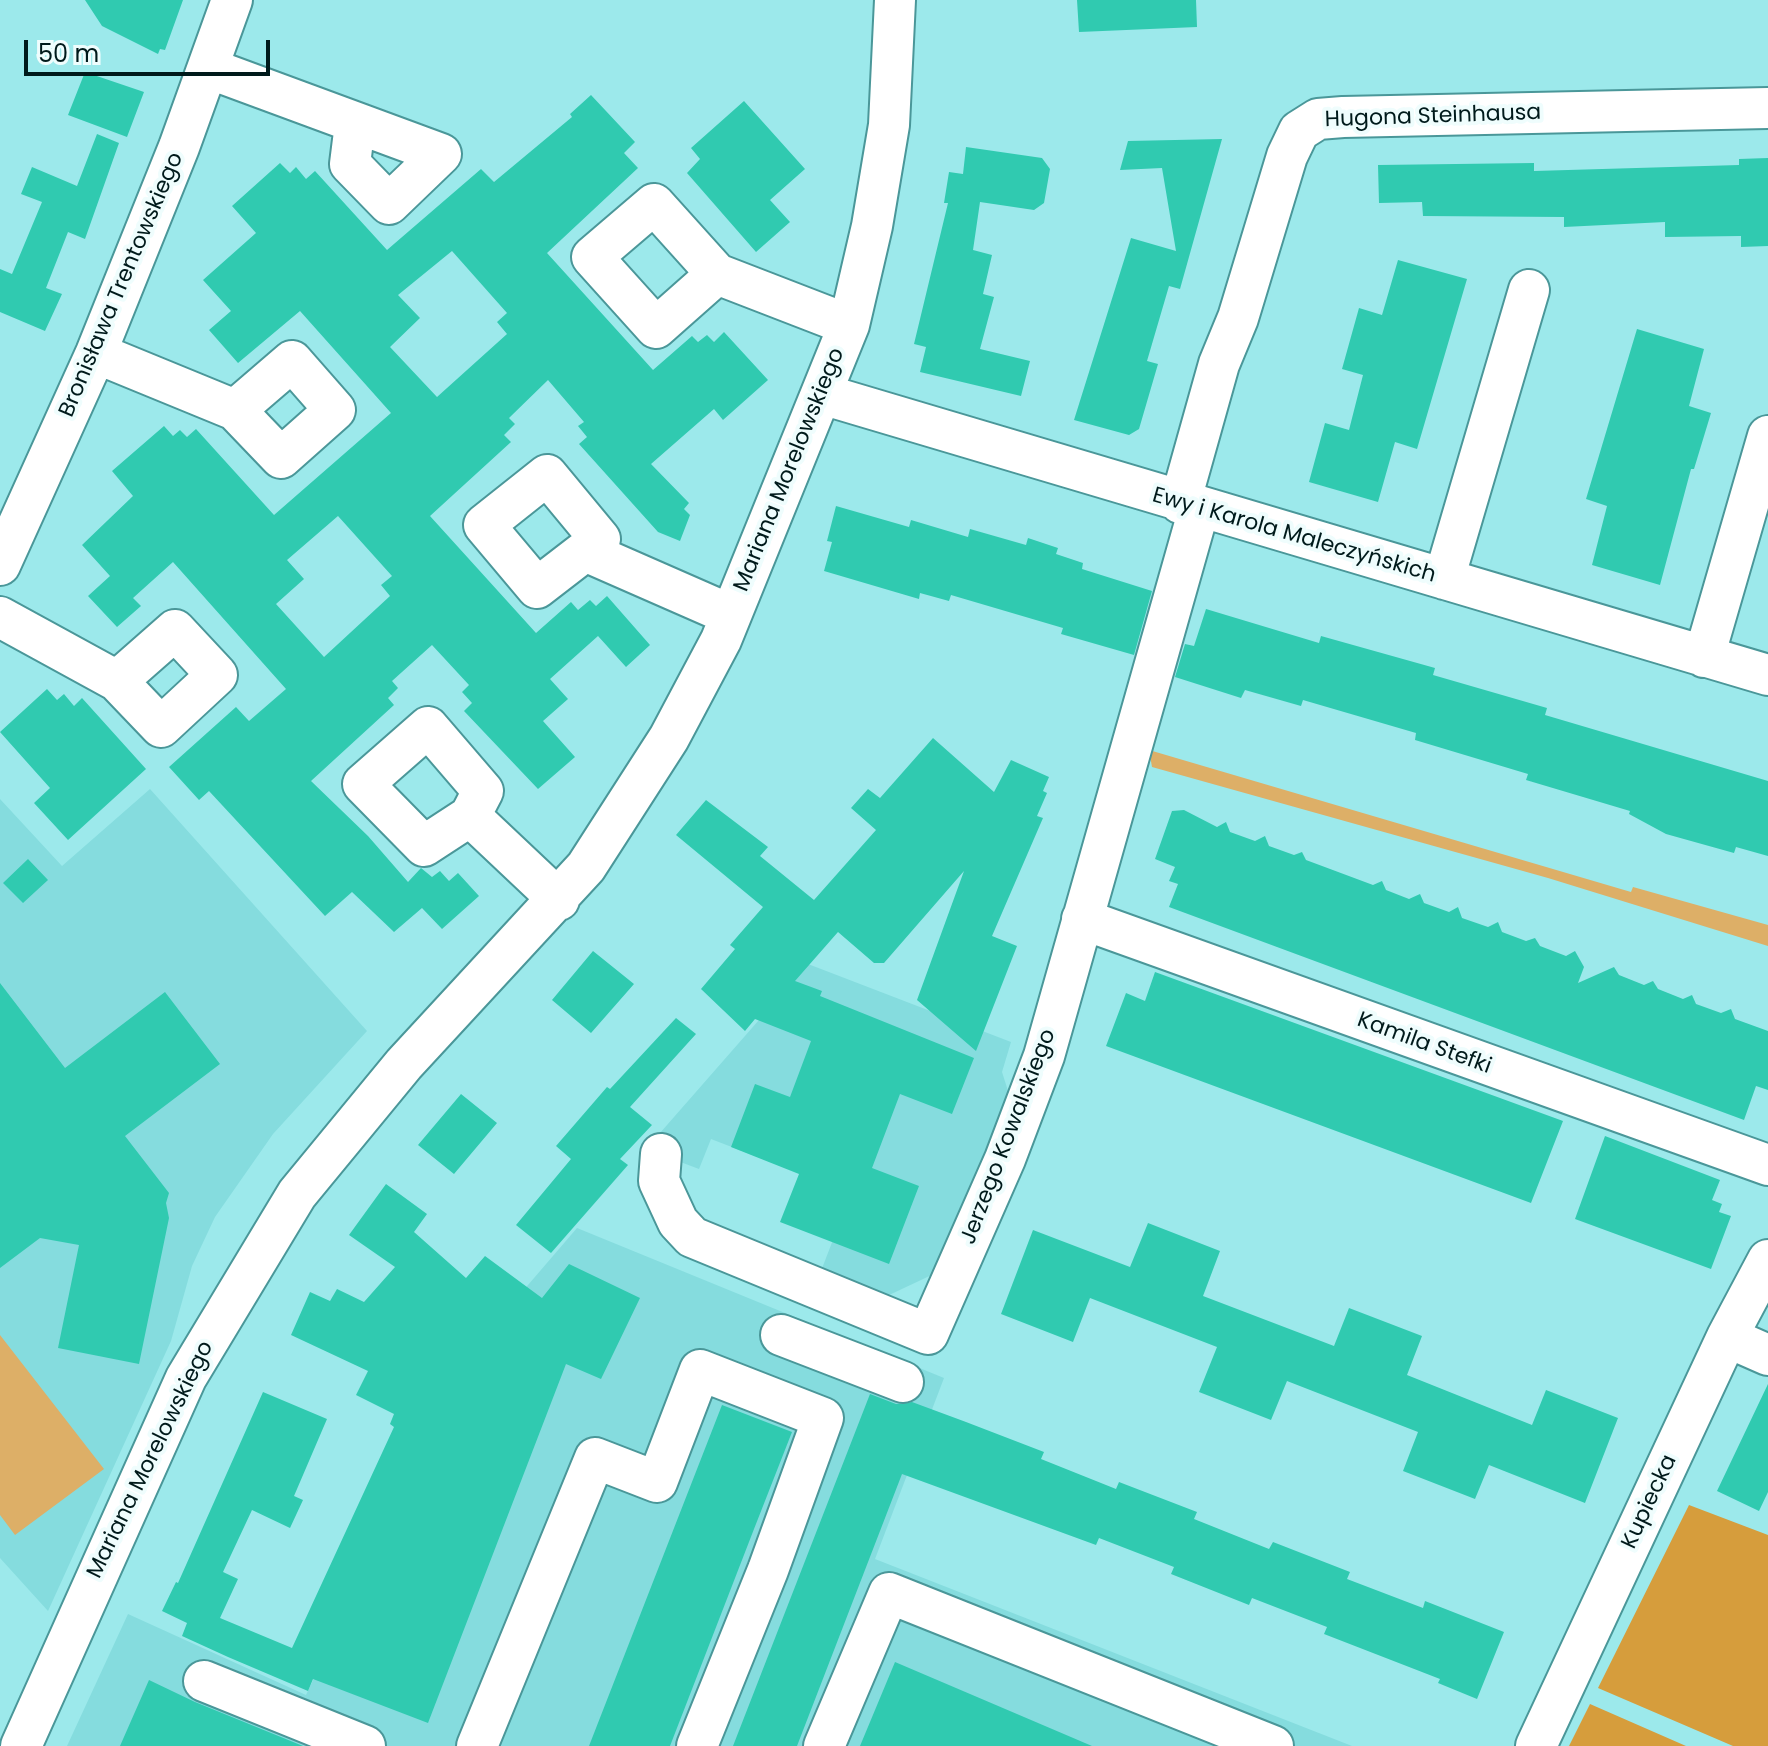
<!DOCTYPE html>
<html>
<head>
<meta charset="utf-8">
<style>
	body { margin:0 }
	#map { position:relative; width:1768px; height:1746px; overflow:hidden; background:#9ce9eb; font-family:Poppins,sans-serif }
	canvas { display:block }
	.scale { position:absolute; left:24px; top:40px; width:246px; height:36px; box-sizing:border-box; border:4px solid #001a1b; border-top:0; padding-left:10px; font-size:24px; line-height:28px; white-space:nowrap; color:#001a1b; -webkit-text-stroke:6px #effdfd; paint-order:stroke }
</style>
</head>
<body>
<div id="map">
<canvas width="1768" height="1746"></canvas>
<div class="scale">50 m</div>
</div>
<script>
const c = document.querySelector('canvas').getContext('2d');
c.lineJoin = 'round';
function fill(path, color) { c.fillStyle = color; c.fill(path, 'evenodd'); }
const toPath = rows => new Path2D(rows.map(r => 'M' + r).join(''));
function trace(path, color, width, dash) { c.strokeStyle = color; c.lineWidth = width; c.lineCap = dash ? 'butt' : 'round'; c.setLineDash(dash || []); c.stroke(path); }
function write(font, color, halo, rows, align = 'center') {
  c.font = font + ' Poppins,sans-serif'; c.lineWidth = 8; c.setLineDash([]); c.textBaseline = 'middle'; c.strokeStyle = halo; c.fillStyle = color; for (const [text, x, y, turn = 0] of rows) {
    c.save(); c.translate(x, y); c.rotate((+turn || 0) * Math.PI / 180); c.textAlign = isNaN(turn) ? turn : align; if (halo) c.strokeText(text, 0, 0); c.fillText(text, 0, 0); c.restore();
  }
}
fill(toPath([
	[150,789,367,1031,273,1134,215,1217,192,1266,171,1341,48,1611,0,1558,0,799,62,866],
	[808,964,1011,1042,1002,1072,1009,1094,938,1272,887,1296,821,1271,851,1193,711,1139,699,1169,646,1149],
	[577,1228,944,1378,875,1559,1352,1746,67,1746,128,1614,306,1695,467,1356]
]), '#85dcde');
fill(toPath([
	[1149,750,1631,892,1633,887,1768,925,1768,946,1548,878,1152,767],
	[0,1335,104,1469,15,1535,0,1515]
]), '#ddaf67');
fill(toPath([
	[1689,1505,1768,1535,1768,1746,1733,1746,1598,1688],
	[1590,1704,1686,1746,1569,1746]
]), '#d69d3c');
fill(toPath([
	[85,0,183,0,165,50,160,49,158,54,102,26],
	[1077,0,1196,0,1197,27,1079,32],
	[85,72,144,92,127,137,68,115],
	[591,95,635,142,624,153,638,168,547,253,653,370,692,336,698,342,707,335,714,342,724,332,768,380,723,420,714,409,651,464,689,503,684,509,690,515,680,541,658,532,579,444,587,437,578,426,584,422,548,380,509,418,515,424,504,435,511,442,430,516,536,633,571,602,578,610,590,600,596,606,607,596,650,645,626,667,598,636,550,679,568,699,543,721,575,757,538,789,464,711,472,703,462,692,469,685,432,645,392,681,398,688,388,698,394,705,311,781,368,836,408,882,421,868,432,877,440,871,449,881,458,873,479,896,442,929,422,908,394,932,352,892,325,916,209,791,199,800,169,767,236,707,249,721,286,689,173,562,133,598,141,606,117,627,88,596,110,576,82,545,133,496,112,471,164,426,173,436,180,430,187,437,196,429,274,515,391,413,300,311,238,363,209,330,231,311,203,280,256,233,232,206,280,163,290,173,296,167,306,179,315,171,387,250,481,169,494,182,572,117,570,114],
	[452,251,507,313,497,322,507,334,437,397,390,347,420,318,398,295],
	[338,516,392,576,381,585,390,596,324,657,276,604,304,579,287,560],
	[744,101,805,169,770,200,790,222,756,252,687,173,700,159,691,148],
	[97,134,119,143,85,239,68,232,46,288,62,294,45,331,0,312,0,269,12,274,42,202,21,194,32,167,77,186],
	[1222,139,1180,289,1169,286,1147,361,1158,364,1139,429,1129,435,1074,420,1131,238,1176,251,1162,168,1120,170,1128,141],
	[966,147,1042,158,1050,169,1044,203,1034,210,980,202,973,250,992,255,983,294,994,297,980,349,1030,361,1021,396,920,372,926,347,914,344,948,203,944,203,949,172,963,174],
	[1768,158,1768,246,1741,247,1741,236,1665,237,1665,222,1564,227,1564,217,1423,216,1422,202,1379,203,1378,165,1534,163,1534,171,1739,165,1739,159],
	[1398,260,1467,279,1417,449,1395,442,1378,502,1309,482,1325,423,1349,430,1363,375,1342,369,1359,308,1382,315],
	[1637,329,1704,349,1689,406,1711,413,1694,469,1691,469,1660,585,1592,565,1607,506,1586,499],
	[836,506,909,527,911,520,968,537,970,529,1026,545,1028,538,1058,548,1056,554,1083,563,1082,569,1152,591,1134,655,1061,634,1063,628,951,595,949,601,920,593,919,599,824,571,832,542,827,541],
	[1206,609,1319,643,1321,636,1435,668,1433,675,1547,708,1545,715,1768,781,1768,856,1736,847,1734,853,1666,834,1629,814,1630,811,1526,780,1528,774,1415,740,1416,733,1303,700,1301,706,1245,690,1241,698,1175,677,1185,644,1194,646],
	[47,689,57,700,64,694,74,706,82,698,146,769,68,840,34,803,50,788,0,732],
	[933,738,994,792,1011,760,1049,777,1043,791,1047,793,1037,816,1043,818,992,936,1017,946,976,1051,917,1000,964,871,884,963,874,963,838,932,795,981,822,991,820,996,974,1058,952,1114,900,1094,872,1168,919,1186,889,1264,780,1222,799,1174,731,1147,755,1084,790,1097,811,1041,755,1019,745,1031,701,989,735,949,730,945,763,907,676,835,706,800,768,847,760,856,814,900,876,830,851,808,868,789,880,798],
	[1184,810,1217,827,1226,822,1230,832,1255,841,1265,836,1269,846,1294,855,1302,852,1306,860,1373,885,1382,881,1386,890,1409,899,1420,894,1424,903,1449,912,1458,907,1462,918,1488,927,1498,922,1502,932,1526,941,1535,938,1540,946,1566,956,1575,951,1584,967,1578,983,1614,967,1619,975,1644,985,1653,981,1658,989,1683,999,1692,995,1696,1004,1721,1013,1731,1009,1735,1019,1768,1031,1768,1090,1756,1086,1744,1120,1169,907,1178,884,1169,881,1175,867,1155,859,1172,811],
	[28,859,48,880,23,903,3,883],
	[593,951,634,984,591,1033,552,1000],
	[1155,972,1563,1121,1531,1203,1106,1046,1126,993,1145,1001],
	[0,983,65,1068,165,992,220,1064,125,1136,169,1193,166,1203,169,1218,139,1364,58,1348,79,1245,40,1238,0,1268],
	[676,1018,696,1034,630,1107,652,1125,620,1159,628,1165,551,1253,516,1225,571,1159,556,1146,607,1087,610,1089],
	[461,1094,497,1123,454,1174,418,1145],
	[1605,1136,1720,1180,1712,1200,1722,1204,1719,1212,1731,1216,1711,1269,1575,1219],
	[386,1184,427,1214,414,1232,466,1278,485,1256,542,1298,569,1264,640,1298,601,1379,566,1364,428,1723,313,1679,308,1691,228,1657,182,1636,187,1623,162,1611,176,1582,178,1583,263,1392,327,1419,294,1496,303,1500,290,1528,252,1510,223,1572,238,1579,220,1618,292,1648,394,1427,390,1424,394,1414,356,1395,368,1371,291,1335,310,1292,330,1301,337,1289,364,1302,395,1267,349,1235],
	[1148,1223,1220,1251,1203,1296,1334,1346,1349,1308,1422,1336,1407,1375,1532,1425,1546,1390,1618,1418,1585,1503,1489,1465,1475,1499,1403,1471,1418,1432,1287,1381,1271,1420,1199,1392,1217,1347,1090,1298,1073,1342,1001,1314,1033,1230,1130,1267],
	[1768,1384,1768,1492,1759,1511,1717,1491],
	[870,1394,896,1404,912,1402,966,1422,1044,1452,1041,1459,1116,1489,1119,1482,1197,1512,1194,1519,1269,1549,1273,1542,1350,1572,1347,1579,1423,1608,1425,1601,1504,1632,1477,1699,1438,1683,1440,1679,1324,1634,1327,1627,1252,1598,1249,1605,1171,1574,1174,1567,1099,1538,1096,1545,902,1474,797,1746,733,1746],
	[722,1405,792,1432,754,1529,670,1746,589,1746],
	[895,1662,1092,1746,860,1746],
	[149,1680,195,1702,303,1746,120,1746]
]), '#30cab0');
const minor = toPath([
	[208,68,441,154,389,204,350,164,355,124],
	[717,274,656,328,592,257,654,204,717,274,849,325],
	[96,353,235,410],
	[292,361,335,410,281,458,235,410,292,361],
	[822,394,1768,675],
	[1180,503,1219,364,1238,318,1287,156,1299,131,1318,119,1343,117,1768,108],
	[585,551,537,588,484,525,547,475,600,539,585,551,731,615],
	[0,565,96,353,179,147,232,0],
	[1444,579,1529,290],
	[0,617,117,681,161,727,217,675,175,630,117,681],
	[1704,657,1768,436],
	[470,816,424,846,363,784,428,727,483,791,470,816,559,900],
	[1082,919,1768,1165],
	[661,1154,659,1181,678,1222,692,1237,928,1334,1005,1159,1044,1056,1199,509],
	[781,1335,903,1382],
	[1727,1337,1768,1355],
	[204,1681,365,1746],
	[21,1746,186,1378,297,1194,404,1064,586,867,669,738,721,640,849,325,872,226,889,125,895,0],
	[477,1746,595,1458,657,1482,700,1370,823,1418,768,1570,697,1746],
	[824,1746,889,1593,1273,1746],
	[1536,1746,1727,1337,1768,1260]
]);
trace(minor, '#4a9799', 44);
trace(minor, '#fff', 40);
write('22px', '#001a1b', '#effdfd', [
	["Hugona Steinhausa",1433,117,-2],
	["Bronisława Trentowskiego",122,285,-67],
	["Mariana Morelowskiego",790,470,-68],
	["Ewy i Karola Maleczyńskich",1294,536,16],
	["Kamila Stefki",1424,1044,20],
	["Jerzego Kowalskiego",1009,1137,-69],
	["Mariana Morelowskiego",151,1460,-64],
	["Kupiecka",1650,1502,-65]
]);
</script>
</body>
</html>
